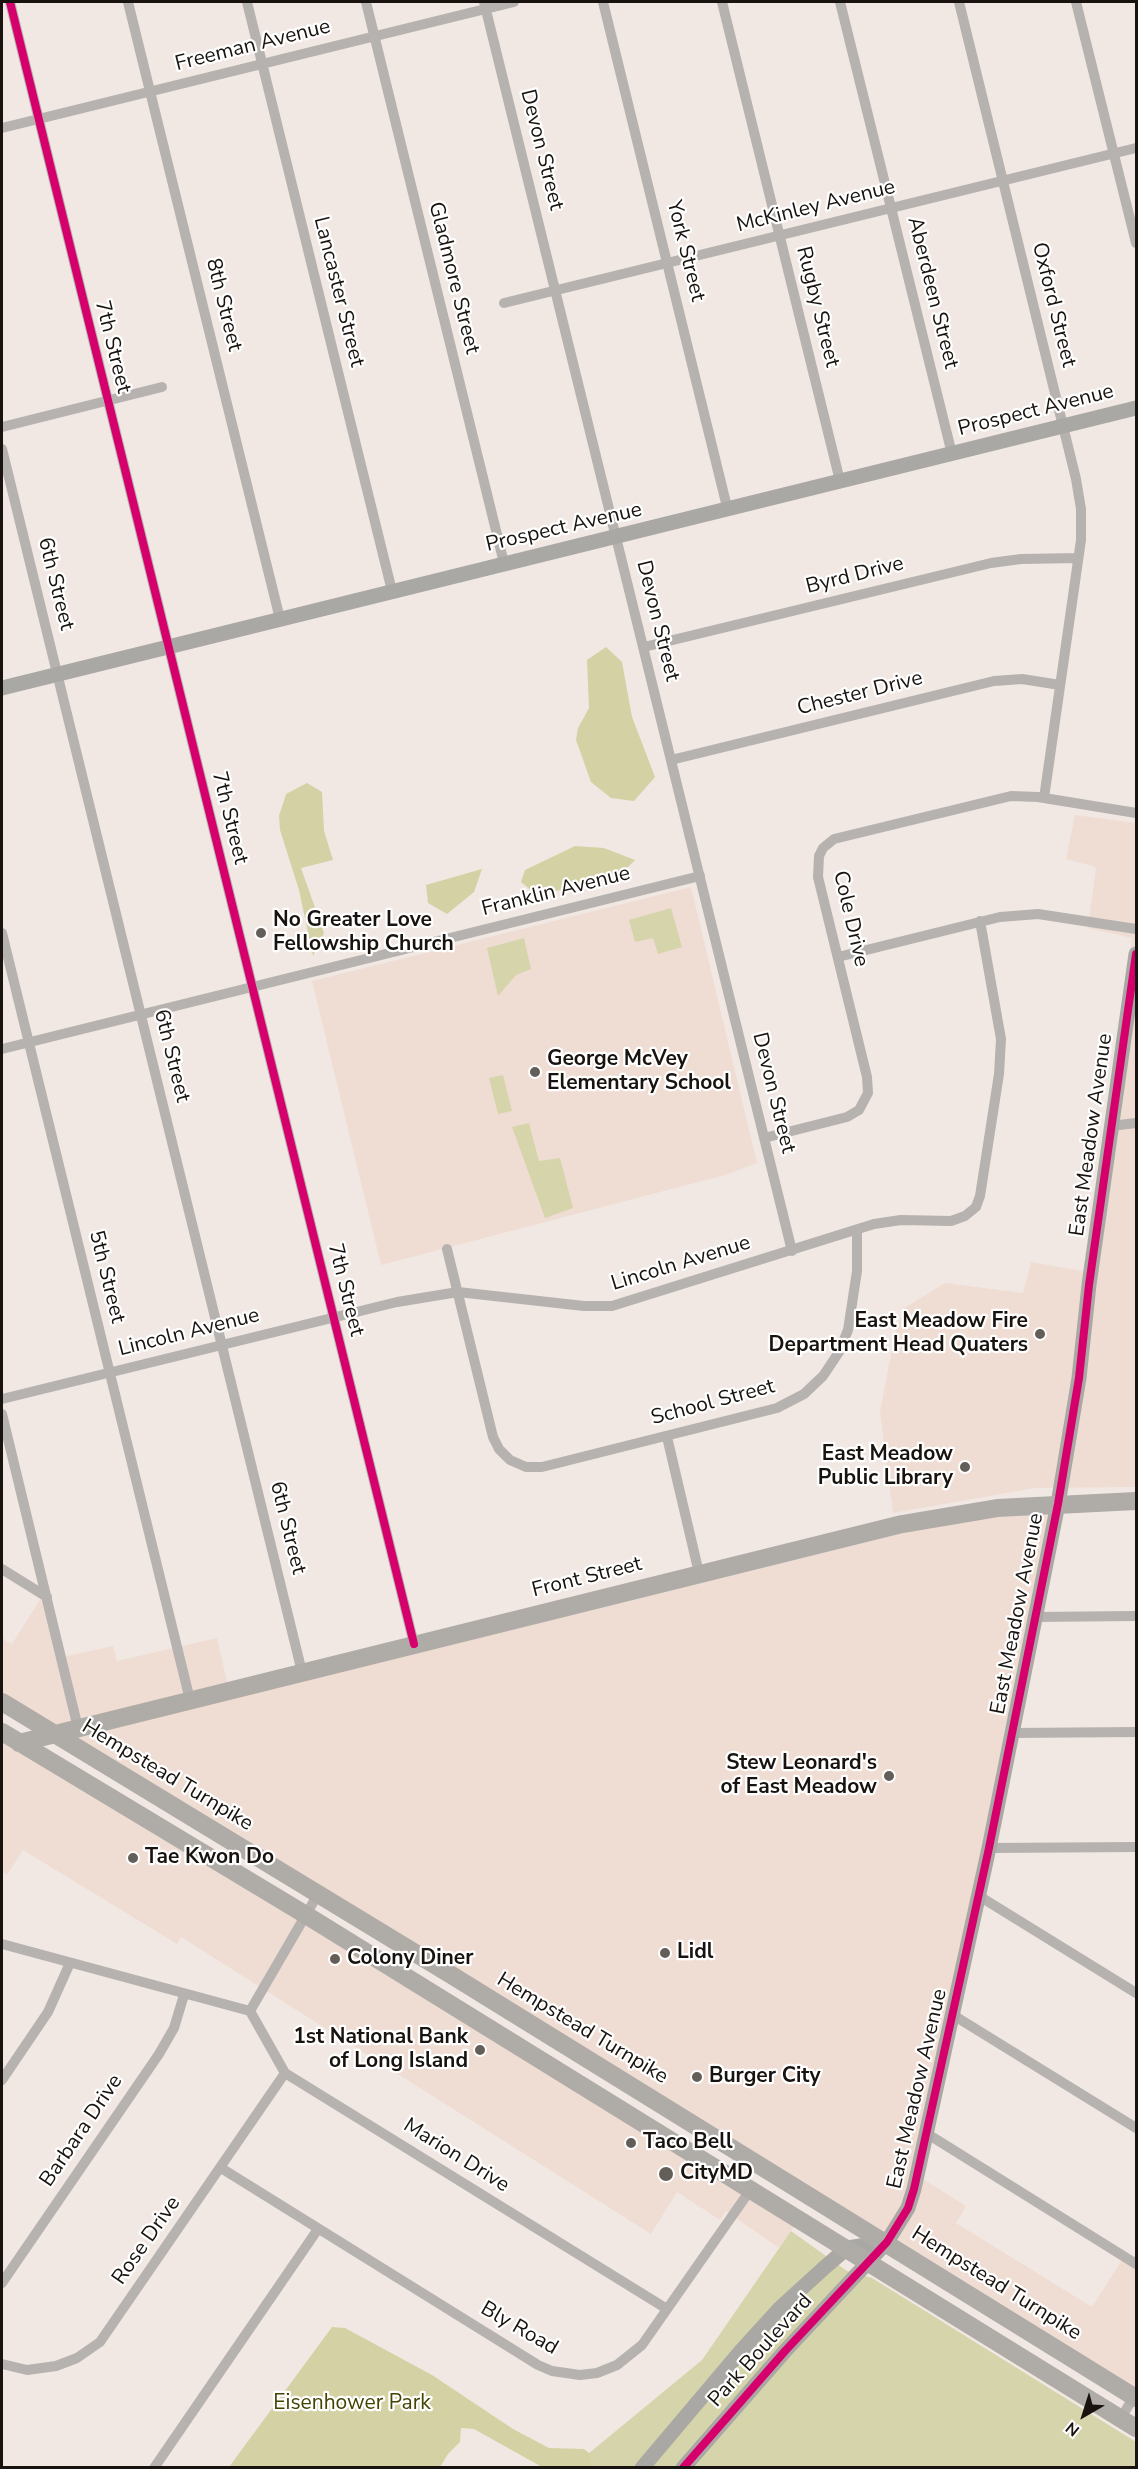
<!DOCTYPE html>
<html>
<head>
<meta charset="utf-8">
<style>
	body { margin:0 }
	#map { position:relative; width:1138px; height:2469px; overflow:hidden; background:#f1e8e3; font-family:"Nunito Sans",sans-serif }
	canvas { display:block }
	.frame { position:absolute; inset:0; border:3px solid #18130f; pointer-events:none }
	.north { position:absolute; left:1054px; top:2385px; width:60px; height:60px; -webkit-text-stroke:4px #fff; paint-order:stroke; rotate:219deg; font-size:16px; font-weight:700; line-height:24px; text-align:center; color:#18130f }
	.north::after { content:''; display:block; margin:auto; width:21px; height:27px; background:#18130f; clip-path:polygon(50% 0,100% 100%,50% 72%,0 100%) }
</style>
</head>
<body>
<div id="map">
<canvas width="1138" height="2469"></canvas>
<div class="frame"></div>
<div class="north">N</div>
</div>
<script>
const c = document.querySelector('canvas').getContext('2d');
c.lineJoin = 'round';
function fill(path, color) { c.fillStyle = color; c.fill(path, 'evenodd'); }
const toPath = rows => new Path2D(rows.map(r => 'M' + r).join(''));
function trace(path, color, width, dash) { c.strokeStyle = color; c.lineWidth = width; c.lineCap = dash ? 'butt' : 'round'; c.setLineDash(dash || []); c.stroke(path); }
function write(font, color, halo, rows, align = 'center') {
  c.font = font + ' "Nunito Sans",sans-serif'; c.lineWidth = 4.5; c.setLineDash([]); c.textBaseline = 'middle'; c.strokeStyle = halo; c.fillStyle = color; for (const [text, x, y, turn = 0] of rows) {
    c.save(); c.translate(x, y); c.rotate((+turn || 0) * Math.PI / 180); c.textAlign = isNaN(turn) ? turn : align; if (halo) c.strokeText(text, 0, 0); c.fillText(text, 0, 0); c.restore();
  }
}
fill(toPath([
	[1075,815,1136,823,1136,1487,1035,1488,893,1513,880,1411,895,1334,904,1308,945,1283,1023,1293,1031,1262,1083,1271,1132,938,1088,928,1096,867,1066,859],
	[691,887,757,1163,725,1175,381,1265,312,981],
	[1058,1504,918,2176,966,2206,956,2223,1092,2307,1125,2255,1136,2262,1136,2397,54,1734,902,1524],
	[41,1598,58,1658,113,1646,117,1661,217,1638,227,1682,56,1725,2,1692,2,1638,12,1644],
	[2,1733,798,2221,779,2248,726,2211,720,2220,677,2192,651,2234,181,1937,177,1944,23,1850,7,1875,2,1871]
]), '#efddd3');
fill(toPath([
	[671,908,682,947,658,954,653,938,635,942,629,920],
	[524,938,531,969,516,975,498,996,487,948],
	[503,1075,512,1111,498,1114,489,1078],
	[529,1123,539,1161,560,1158,573,1208,545,1218,512,1127],
	[791,2231,847,2271,872,2278,1136,2442,1136,2468,571,2468,702,2360]
]), '#d6d4aa');
fill(toPath([
	[606,647,622,662,632,717,655,777,634,801,611,798,591,782,576,740,578,728,589,708,587,660],
	[307,783,322,792,324,831,333,860,301,868,324,933,313,956,299,890,280,830,279,816,286,794],
	[575,846,604,848,635,860,623,872,556,891,532,891,521,882,525,870],
	[482,869,474,892,447,914,428,903,426,885],
	[332,2327,345,2328,432,2375,513,2429,549,2448,584,2449,589,2453,591,2467,542,2467,474,2429,461,2428,460,2442,448,2454,440,2467,229,2467]
]), '#d4d1a4');
trace(toPath([
	[10,2,414,1644],
	[128,2,280,619],
	[247,2,392,591],
	[366,2,504,563],
	[484,2,792,1251],
	[603,2,728,511],
	[722,2,840,481],
	[840,2,952,454],
	[959,2,1076,479,1081,509,1081,540,1044,798],
	[1076,2,1136,243],
	[2,128,514,2],
	[504,303,1136,148],
	[2,427,162,387],
	[2,449,302,1672],
	[644,647,991,563,1021,559,1078,558],
	[671,760,994,681,1022,679,1060,685],
	[2,933,190,1700],
	[838,957,1000,917,1038,914,1136,929],
	[2,1049,700,876],
	[1111,1126,1136,1123],
	[764,1138,847,1117,859,1110,868,1093,867,1077,818,877,819,856,823,848,834,839,1011,796,1038,797,1136,813],
	[447,1249,493,1437,499,1449,510,1460,526,1467,542,1467,777,1408,804,1394,823,1376,839,1352,848,1330,857,1271,857,1230],
	[2,1399,397,1302,458,1292,584,1306,612,1306,874,1224,901,1220,951,1221,965,1216,976,1207,980,1196,999,1074,1001,1039,980,921],
	[2,1414,78,1728],
	[667,1437,699,1573],
	[2,1569,47,1597],
	[1034,1617,1136,1616],
	[1012,1733,1136,1732],
	[989,1848,1136,1847],
	[979,1896,1136,1993],
	[2,1944,250,2011],
	[250,2011,285,2073,667,2309],
	[250,2011,318,1894],
	[953,2015,1136,2128],
	[2,2080,48,2012,70,1963],
	[926,2133,1136,2264],
	[221,2168,538,2365,552,2371,580,2375,597,2373,617,2365,642,2345,751,2189],
	[2,2283,159,2054,174,2028,184,1995],
	[2,2364,27,2370,56,2366,77,2358,100,2342,285,2073],
	[1121,2418,1136,2393],
	[154,2468,318,2229]
]), '#b6b2b0', 10);
trace(toPath([
	[2,688,1136,408],
	[642,2468,740,2352,780,2308,824,2268,847,2248,887,2242],
	[683,2468,785,2351,887,2242,908,2208,914,2189,989,1848,1058,1504,1079,1378,1089,1285,1136,954]
]), '#aaa8a5', 15);
trace(toPath([
	[2,1702,453,1976,1136,2398],
	[2,1732,306,1915,1136,2428],
	[19,1743,902,1524,997,1508,1136,1501]
]), '#afaca8', 18);
trace(toPath([
	[10,2,414,1644],
	[683,2468,785,2351,887,2242,908,2208,914,2189,989,1848,1058,1504,1079,1378,1089,1285,1136,954]
]), '#d6006c', 8);
for (const [x, y, r, color] of [
	[261,933,6,"#645e59"],
	[535,1072,6,"#645e59"],
	[1040,1334,6,"#645e59"],
	[965,1467,6,"#645e59"],
	[889,1776,6,"#645e59"],
	[133,1858,6,"#645e59"],
	[665,1953,6,"#645e59"],
	[335,1959,6,"#645e59"],
	[480,2050,6,"#645e59"],
	[697,2077,6,"#645e59"],
	[631,2143,6,"#645e59"],
	[666,2174,8,"#645e59"]
]) { const dot = new Path2D(); dot.arc(x, y, r, 0, 2 * Math.PI); c.fillStyle = color; c.fill(dot); trace(dot, '#fff', 2); }
write('21px', '#18130f', '#fff', [
	["Freeman Avenue",253,46,-14],
	["Devon Street",541,150,76],
	["McKinley Avenue",816,207,-14],
	["York Street",685,251,76],
	["Gladmore Street",453,278,76],
	["Lancaster Street",338,292,76],
	["Aberdeen Street",932,293,76],
	["8th Street",223,305,76],
	["Oxford Street",1053,305,76],
	["Rugby Street",817,307,76],
	["7th Street",112,347,76],
	["Prospect Avenue",1036,411,-14],
	["Prospect Avenue",564,528,-13],
	["Byrd Drive",855,576,-14],
	["6th Street",55,584,76],
	["Devon Street",657,621,76],
	["Chester Drive",860,694,-14],
	["7th Street",229,818,76],
	["Franklin Avenue",556,892,-14],
	["Cole Drive",850,919,77],
	["6th Street",171,1056,76],
	["Devon Street",773,1093,76],
	["East Meadow Avenue",1092,1135,-82],
	["Lincoln Avenue",681,1264,-17],
	["5th Street",106,1277,76],
	["7th Street",345,1290,76],
	["Lincoln Avenue",189,1333,-14],
	["School Street",713,1403,-15],
	["6th Street",287,1528,76],
	["Front Street",587,1578,-14],
	["East Meadow Avenue",1018,1614,-79],
	["Hempstead Turnpike",167,1776,31],
	["Hempstead Turnpike",582,2029,31],
	["East Meadow Avenue",918,2089,-77],
	["Barbara Drive",82,2131,-56],
	["Marion Drive",456,2156,32],
	["Rose Drive",147,2241,-55],
	["Hempstead Turnpike",996,2284,32],
	["Bly Road",519,2329,30],
	["Park Boulevard",761,2351,-48]
]);
write('bold 21px', '#18130f', '#fff', [
	["No Greater Love",273,921],
	["Fellowship Church",273,945],
	["George McVey",547,1060],
	["Elementary School",547,1084],
	["East Meadow Fire",1028,1322,"right"],
	["Department Head Quaters",1028,1346,"right"],
	["East Meadow",953,1455,"right"],
	["Public Library",953,1479,"right"],
	["Stew Leonard's",877,1764,"right"],
	["of East Meadow",877,1788,"right"],
	["Tae Kwon Do",145,1858],
	["Lidl",677,1953],
	["Colony Diner",347,1959],
	["1st National Bank",468,2038,"right"],
	["of Long Island",468,2062,"right"],
	["Burger City",709,2077],
	["Taco Bell",643,2143],
	["CityMD",680,2174]
], 'left');
write('21px', '#434304', '#fff', [
	["Eisenhower Park",352,2404]
]);
</script>
</body>
</html>
